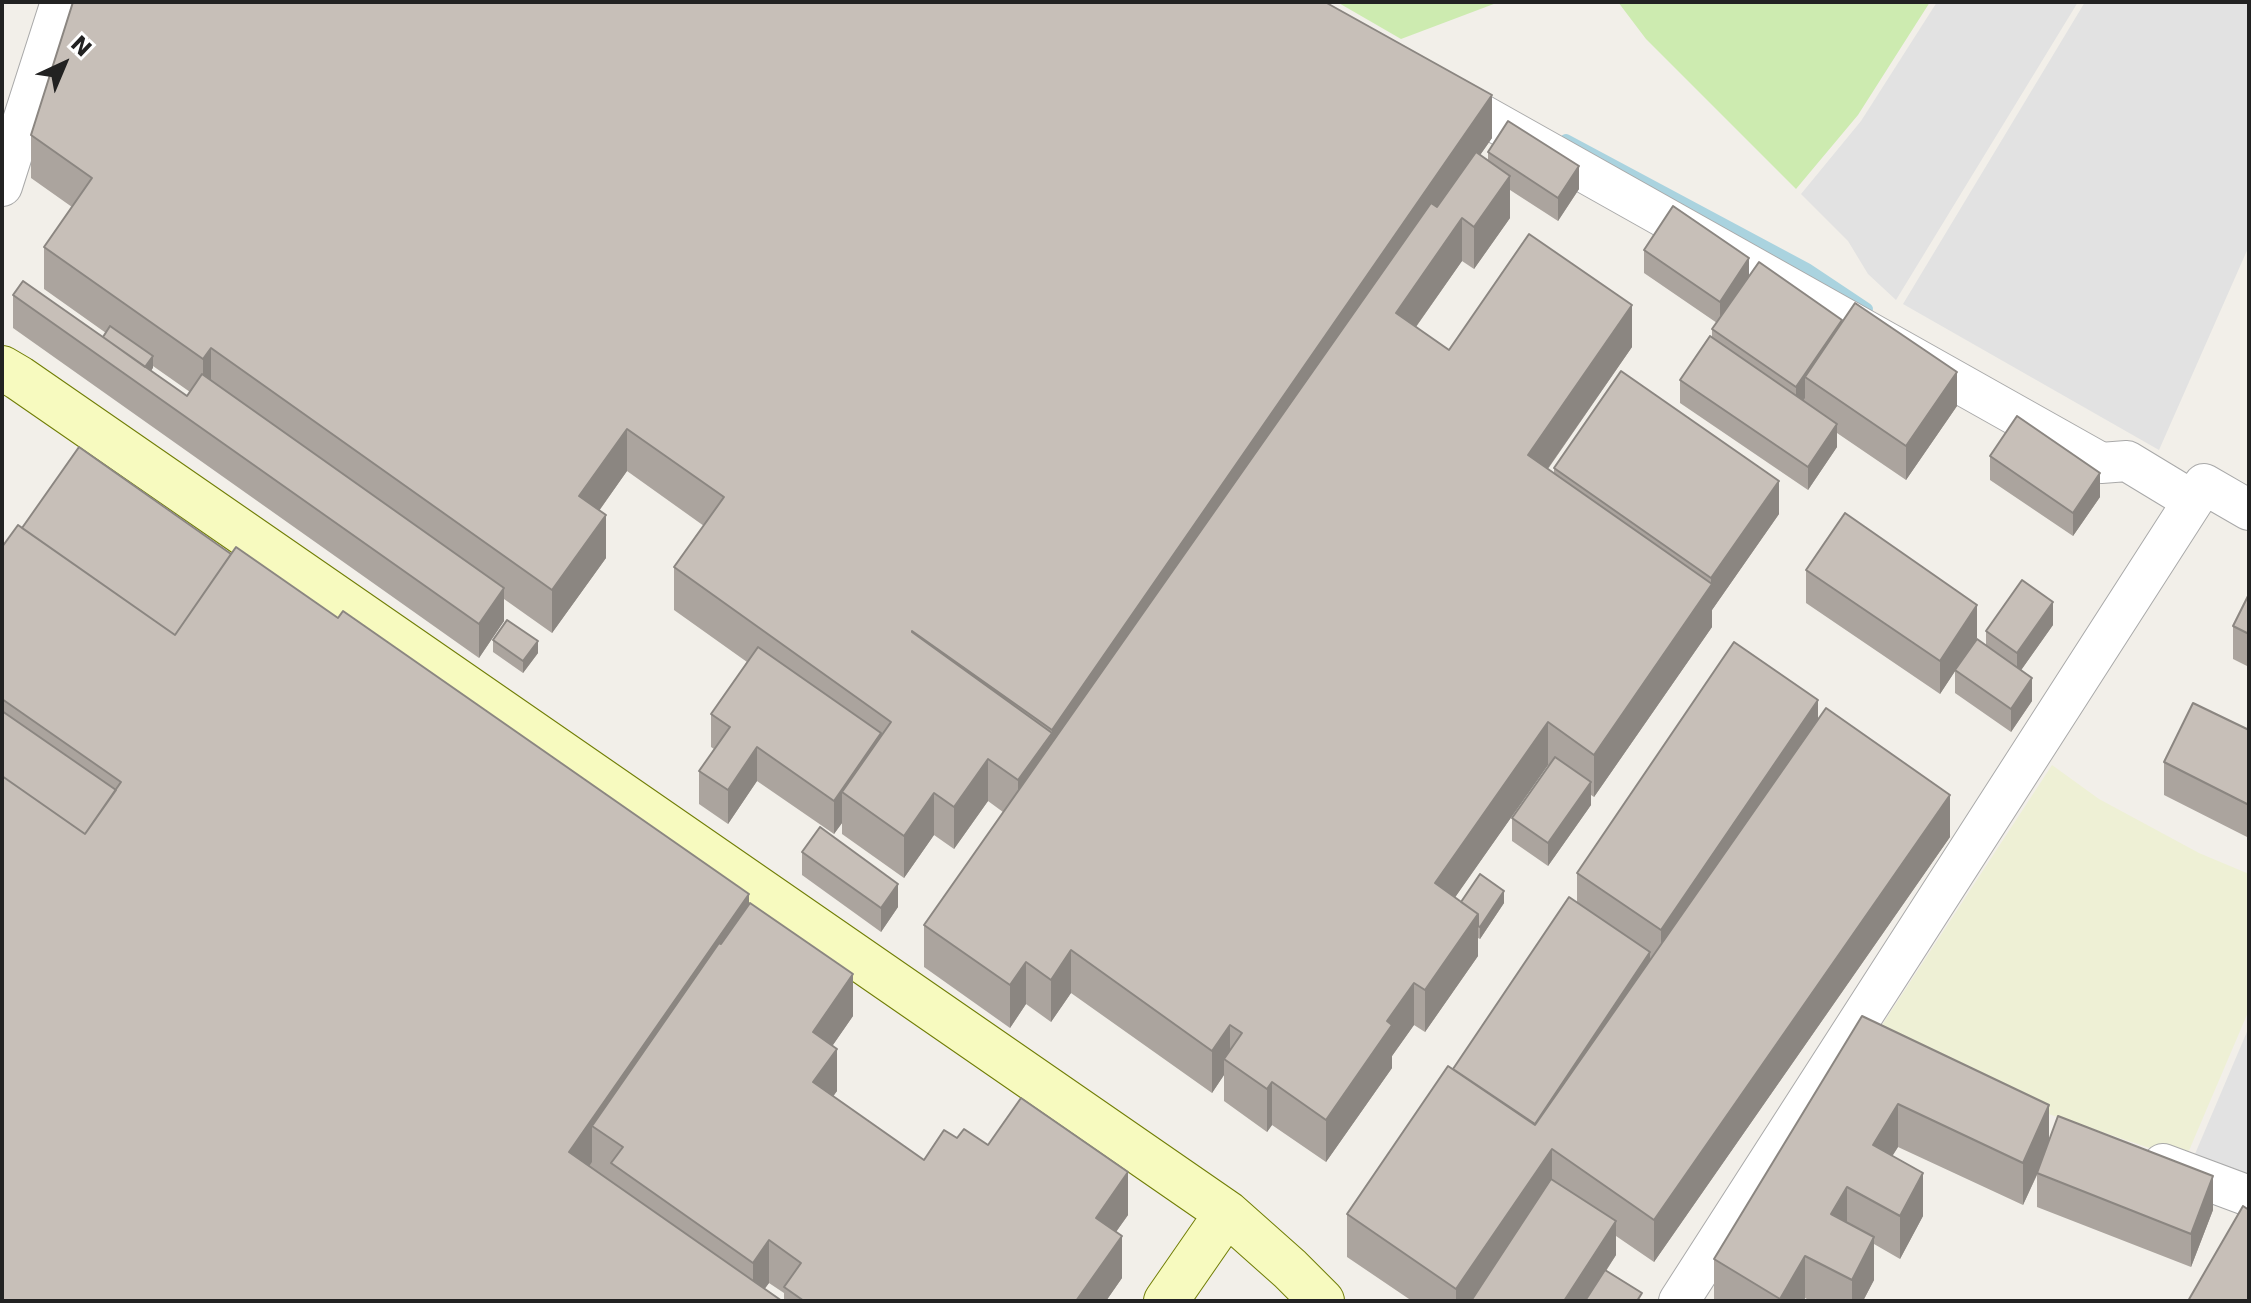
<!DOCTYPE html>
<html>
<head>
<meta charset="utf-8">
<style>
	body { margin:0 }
	#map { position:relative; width:2251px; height:1303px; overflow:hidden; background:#f2efe9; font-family:"DejaVu Sans",sans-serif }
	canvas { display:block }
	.frame { position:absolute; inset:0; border:4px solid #222; pointer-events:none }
	.north { position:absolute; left:24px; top:24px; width:80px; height:80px; -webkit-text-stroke:6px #fff; paint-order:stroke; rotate:44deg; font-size:22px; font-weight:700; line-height:32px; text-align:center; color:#222 }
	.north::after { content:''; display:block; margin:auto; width:28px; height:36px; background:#222; clip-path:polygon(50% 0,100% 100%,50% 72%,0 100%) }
</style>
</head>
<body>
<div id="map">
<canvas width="2251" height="1303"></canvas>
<div class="frame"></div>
<div class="north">N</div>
</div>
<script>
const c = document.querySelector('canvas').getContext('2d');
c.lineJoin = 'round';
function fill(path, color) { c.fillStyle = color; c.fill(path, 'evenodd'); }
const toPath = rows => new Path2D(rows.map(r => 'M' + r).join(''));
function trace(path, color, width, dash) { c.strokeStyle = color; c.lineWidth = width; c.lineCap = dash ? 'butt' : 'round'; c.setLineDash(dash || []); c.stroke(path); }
fill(toPath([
	[2052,765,2099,799,2199,853,2249,874,2249,1010,2185,1160,2025,1106,1887,1037,1882,1025]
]), '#eef0d5');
fill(toPath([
	[1337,2,1499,2,1401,39],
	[1618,2,1930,2,1858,115,1796,189,1646,39]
]), '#cdebb0');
fill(toPath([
	[1937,2,2078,2,1896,300,1868,274,1848,241,1801,194,1861,121],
	[2085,2,2249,2,2249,246,2159,450,1903,304],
	[2249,1027,2249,1183,2192,1161]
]), '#e2e2e2');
trace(toPath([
	[1566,140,1807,269,1867,309]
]), '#aad3df', 12);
const street = toPath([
	[1445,94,2101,463,2127,461,2193,501],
	[2,186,61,2],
	[2163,1164,2249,1196],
	[1679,1301,2204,484,2249,510]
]);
const secondary = toPath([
	[2,368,19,378,1227,1213,1290,1269,1322,1301],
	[1166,1301,1227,1213]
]);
trace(street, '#a9a9a9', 42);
trace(secondary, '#707d05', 46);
trace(street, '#fff', 40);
trace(secondary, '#f7fabf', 44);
fill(toPath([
	[31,135,1492,138,1480,155,1488,161,1488,152,1579,189,1558,221,1510,190,1510,218,1474,269,1462,261,1416,327,1449,350,1632,347,1548,469,1554,473,1554,468,1779,514,1712,610,1712,627,1594,797,1591,795,1591,805,1548,866,1512,841,1512,818,1549,766,1548,765,1455,897,1461,902,1504,903,1480,939,1478,938,1478,956,1425,1032,1414,1025,1392,1056,1392,1068,1326,1162,1272,1125,1267,1132,1224,1101,1224,1075,1212,1093,1071,993,1051,1022,1026,1004,1010,1028,924,967,924,925,1003,812,988,801,954,849,934,835,904,878,842,834,842,823,834,834,757,781,728,824,699,804,699,771,714,749,711,747,711,714,747,662,674,610,674,567,704,526,627,471,599,511,606,558,552,633,504,599,504,621,479,658,13,328,13,295,103,337,106,333,44,289,44,247,72,207,31,178],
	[153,366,190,392,187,396,151,371],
	[1644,250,1749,276,1957,406,1906,480,1837,433,1837,447,1808,490,1680,403,1680,380,1712,338,1712,329,1717,323,1644,273],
	[1990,456,2100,497,2073,536,1990,480],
	[22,528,231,554,749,904,853,1016,832,1046,837,1091,833,1096,924,1160,957,1138,988,1145,1128,1215,1116,1232,1122,1278,1106,1301,784,1301,784,1293,769,1283,764,1289,2,1301,2,547],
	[1806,570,1977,638,1970,649,1986,646,1986,631,2053,625,2021,670,2032,701,2011,732,1955,693,1955,671,1940,694,1806,603],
	[2249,594,2249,667,2233,659,2233,626],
	[493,640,538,653,523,673,493,652],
	[1818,718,1950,837,1654,1262,1616,1236,1616,1255,1606,1271,1642,1301,1412,1301,1347,1257,1347,1214,1577,902,1577,873],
	[2249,730,2249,838,2164,795,2164,762],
	[802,852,898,907,881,932,802,875],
	[1862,1016,2049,1140,2213,1210,2191,1267,2037,1207,2037,1175,2023,1205,1898,1147,1892,1156,1923,1216,1900,1259,1874,1244,1874,1280,1863,1301,1811,1301,1805,1298,1804,1301,1714,1301,1714,1259]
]), '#aba49e');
fill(toPath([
	[1492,95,1492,138,1052,771,1018,823,1018,780,1052,734,1052,730],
	[1579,166,1579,189,1558,221,1558,198],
	[1510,176,1510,218,1474,269,1474,227],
	[1462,218,1462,261,1396,355,1396,313],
	[1749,258,1749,281,1720,325,1720,302],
	[1632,305,1632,347,1528,497,1528,455],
	[1842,320,1815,384,1805,377,1805,398,1796,410,1796,387],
	[211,348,211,390,203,401,203,359],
	[153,356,153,368,141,385,136,382],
	[1957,372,1957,406,1906,480,1906,446],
	[1837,424,1837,447,1808,490,1808,467],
	[627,429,627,471,579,539,579,496],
	[2100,473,2100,497,2073,536,2073,513],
	[1779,481,1779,514,1712,610,1712,627,1594,797,1594,755,1711,586,1711,578],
	[606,515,606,558,552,633,552,590],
	[504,588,504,621,479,658,479,624],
	[2053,602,2053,625,2017,676,2017,653],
	[1977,605,1977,638,1940,694,1940,661],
	[538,641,538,653,523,673,523,661],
	[2032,678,2032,701,2011,732,2011,709],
	[1818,700,1818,742,1661,973,1661,930],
	[1548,722,1548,765,1435,926,1435,883],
	[881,733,881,766,842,792,842,823,834,834,834,801],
	[757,747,757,781,728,824,728,790],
	[988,759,988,801,954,849,954,807],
	[1591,782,1591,805,1548,866,1548,843],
	[934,793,934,835,904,878,904,836],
	[1950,795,1950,837,1654,1262,1654,1220],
	[898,884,898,907,881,932,881,908],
	[1504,891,1504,903,1480,939,1480,927],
	[749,894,749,937,592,1126,592,1162,569,1195,569,1152],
	[1478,914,1478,956,1425,1032,1425,990],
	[1071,950,1071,993,1051,1022,1051,980],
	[1650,952,1650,985,1535,1157,1535,1124],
	[1026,962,1026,1004,1010,1028,1010,985],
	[853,974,853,1016,813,1074,813,1032],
	[1414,983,1414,1025,1392,1056,1392,1068,1326,1162,1326,1120,1387,1021],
	[1230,1025,1230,1063,1224,1059,1224,1075,1212,1093,1212,1051],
	[837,1049,837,1091,813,1125,813,1082],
	[1272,1082,1272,1125,1267,1132,1267,1089],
	[1898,1104,1898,1147,1873,1187,1873,1145],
	[2049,1105,2049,1148,2023,1205,2023,1163],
	[1552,1149,1552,1191,1477,1301,1456,1301,1456,1289],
	[1128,1172,1128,1215,1096,1260,1096,1218],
	[1923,1173,1923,1216,1900,1259,1900,1216],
	[2213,1176,2213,1210,2191,1267,2191,1234],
	[1847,1187,1847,1229,1831,1214],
	[1616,1221,1616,1255,1586,1301,1564,1301],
	[1122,1236,1122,1278,1106,1301,1076,1301],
	[1874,1237,1874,1280,1863,1301,1852,1301,1852,1280],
	[769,1240,769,1283,756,1301,753,1301,753,1263],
	[1805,1256,1805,1298,1804,1301,1780,1301,1780,1299]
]), '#8b8681');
const building = toPath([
	[73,2,1325,2,1492,95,1052,730,912,631,912,632,1052,733,1018,780,988,759,954,807,934,793,904,836,842,792,891,722,674,567,724,497,627,429,579,496,606,515,552,590,211,348,203,359,44,247,92,178,31,135,73,2],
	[1508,121,1579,166,1558,198,1488,152,1508,121],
	[1476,152,1510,176,1474,227,1462,218,1396,313,1449,350,1529,234,1632,305,1528,455,1712,584,1594,755,1548,722,1435,883,1478,914,1425,990,1414,983,1387,1021,1392,1025,1326,1120,1272,1082,1267,1089,1224,1059,1242,1033,1230,1025,1212,1051,1071,950,1051,980,1026,962,1010,985,924,925,1431,203,1437,207,1476,152],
	[1673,206,1749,258,1720,302,1644,250,1673,206],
	[1759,262,1842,320,1796,387,1712,329,1759,262],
	[23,281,187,396,202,374,504,588,479,624,13,295,23,281],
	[1855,303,1957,372,1906,446,1805,377,1855,303],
	[110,326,153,356,145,367,103,337,110,326],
	[1710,336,1837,424,1808,467,1680,380,1710,336],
	[1621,371,1779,481,1711,578,1554,468,1621,371],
	[2017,416,2100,473,2073,513,1990,456,2017,416],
	[79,447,231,554,175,635,22,528,79,447],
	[1845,513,1977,605,1940,661,1806,570,1845,513],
	[18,525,175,635,236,547,338,618,343,611,749,894,569,1152,782,1301,2,1301,2,776,85,834,121,782,2,699,2,547,18,525],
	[2022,580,2053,602,2017,653,1986,631,2022,580],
	[2249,594,2249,634,2233,626,2249,594],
	[507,620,538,641,523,661,493,640,507,620],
	[1977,639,2032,678,2011,709,1955,670,1977,639],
	[1734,642,1818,700,1661,930,1577,873,1734,642],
	[758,647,881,733,834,801,757,747,728,790,699,771,730,727,711,714,758,647],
	[2193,703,2249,730,2249,805,2164,762,2193,703],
	[1826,708,1950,795,1654,1220,1552,1149,1456,1289,1347,1214,1448,1066,1535,1125,1826,708],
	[2,711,116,790,85,834,2,776,2,711],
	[1555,757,1591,782,1548,843,1512,818,1555,757],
	[820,827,898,884,881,908,802,852,820,827],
	[1480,874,1504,891,1480,927,1478,926,1478,914,1461,902,1480,874],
	[1569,897,1650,952,1535,1124,1453,1069,1569,897],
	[750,903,853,974,813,1032,837,1049,813,1082,924,1160,944,1130,957,1138,964,1129,988,1145,1021,1098,1128,1172,1096,1218,1122,1236,1076,1301,804,1301,784,1287,801,1263,769,1240,753,1263,611,1163,623,1147,592,1126,719,943,721,944,750,903],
	[1862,1016,2049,1105,2023,1163,1898,1104,1873,1145,1923,1173,1900,1216,1847,1187,1831,1214,1874,1237,1852,1280,1805,1256,1780,1299,1714,1259,1862,1016],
	[2058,1116,2213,1176,2191,1234,2037,1173,2058,1116],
	[1551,1179,1616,1221,1564,1301,1471,1301,1551,1179],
	[2243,1206,2249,1210,2249,1301,2188,1301,2243,1206],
	[1605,1270,1642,1293,1637,1301,1585,1301,1605,1270]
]);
fill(building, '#c7bfb8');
trace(building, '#8b8681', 2);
</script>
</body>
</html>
